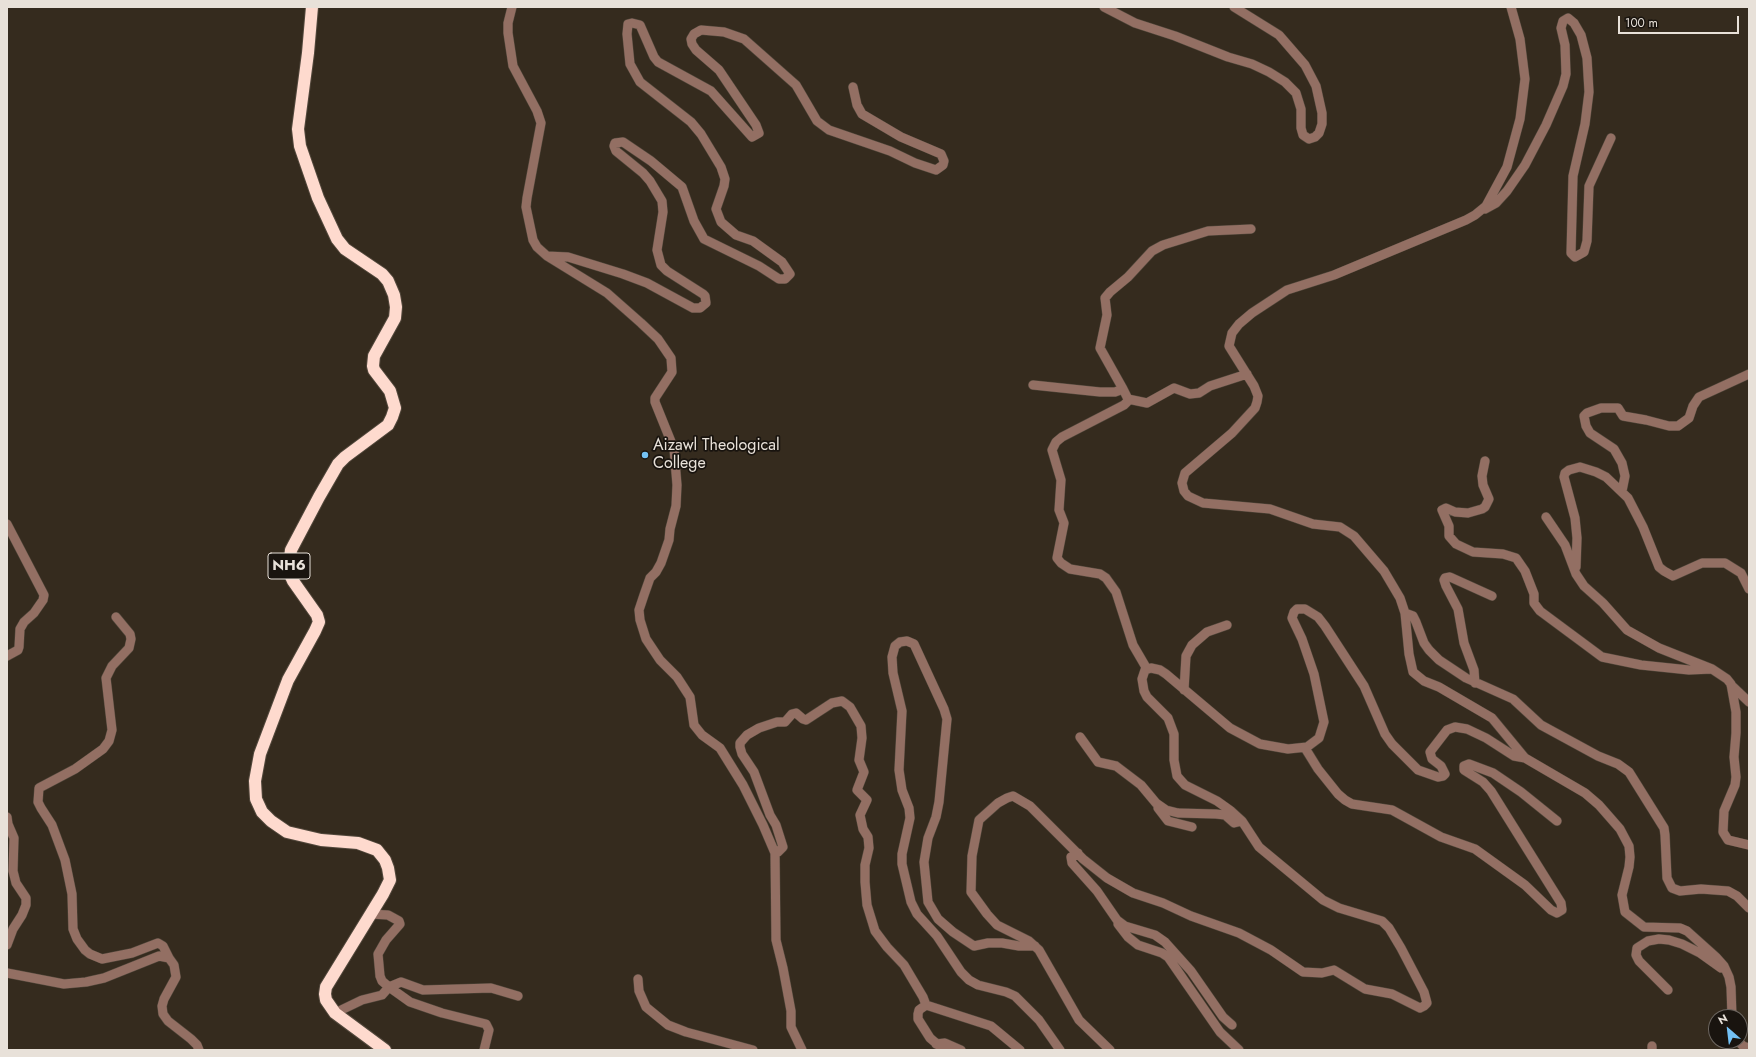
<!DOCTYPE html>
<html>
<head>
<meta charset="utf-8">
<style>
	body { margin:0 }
	#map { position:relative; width:1756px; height:1057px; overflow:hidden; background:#352b1e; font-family:Jost,sans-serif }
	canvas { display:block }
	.frame { position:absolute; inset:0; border:8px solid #e8e1d9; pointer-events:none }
	.north { position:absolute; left:1708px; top:1009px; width:40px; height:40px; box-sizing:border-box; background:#19140f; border:1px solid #6c6660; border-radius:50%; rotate:332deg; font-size:11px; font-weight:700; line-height:16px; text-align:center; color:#e8e1d9 }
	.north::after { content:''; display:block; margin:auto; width:14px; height:18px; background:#73c1f5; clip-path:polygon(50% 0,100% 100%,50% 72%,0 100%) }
	.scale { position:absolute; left:1618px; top:16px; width:121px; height:18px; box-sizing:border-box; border:2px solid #e8e1d9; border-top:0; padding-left:5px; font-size:12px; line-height:14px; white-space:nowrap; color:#e8e1d9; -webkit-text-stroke:3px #19140f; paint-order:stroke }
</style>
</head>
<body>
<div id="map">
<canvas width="1756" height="1057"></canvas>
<div class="frame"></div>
<div class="north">N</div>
<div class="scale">100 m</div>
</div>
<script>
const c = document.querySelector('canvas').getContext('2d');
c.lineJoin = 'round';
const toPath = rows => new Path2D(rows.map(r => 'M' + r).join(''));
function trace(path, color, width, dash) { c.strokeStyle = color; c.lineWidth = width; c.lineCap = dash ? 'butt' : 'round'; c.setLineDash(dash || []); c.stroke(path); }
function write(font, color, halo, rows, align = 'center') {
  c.font = font + ' Jost,sans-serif'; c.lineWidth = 3.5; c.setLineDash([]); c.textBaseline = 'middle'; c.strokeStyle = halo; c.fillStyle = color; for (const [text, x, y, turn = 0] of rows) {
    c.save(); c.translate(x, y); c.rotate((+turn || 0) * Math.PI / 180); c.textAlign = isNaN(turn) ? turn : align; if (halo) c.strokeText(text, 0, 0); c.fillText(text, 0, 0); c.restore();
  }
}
const minor = toPath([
	[512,7,508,23,508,33,513,66,537,111,541,123,527,198,526,207,533,240,537,247,547,256,607,293,641,323,658,339,671,358,672,372,655,398,655,402,674,449,677,485,676,506,670,529,669,540,661,563,656,572,650,578,644,595,639,610,640,620,646,639,660,660,677,677,690,697,694,725,702,735,720,748,743,785,763,825,775,853,776,940,783,968,791,1011,791,1027,802,1050],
	[1104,7,1135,23,1175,36,1228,57,1252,64,1269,72,1285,82,1296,93,1301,109,1301,128,1303,135,1309,139,1315,137,1319,133,1322,124,1322,113,1316,86,1305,65,1279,35,1234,7],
	[1511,7,1520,39,1525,79,1520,119,1507,167,1486,206,1475,215,1466,220,1334,275,1287,290,1252,313,1239,324,1232,333,1229,346,1254,386,1258,396,1257,402,1255,408,1232,433,1185,473,1182,483,1184,491,1188,496,1203,503,1270,509,1313,524,1340,527,1354,536,1384,571,1400,598,1405,613,1409,654,1413,672,1424,681,1439,687,1492,718,1525,758,1585,793,1599,805,1620,829,1629,846,1630,857,1629,867,1622,895,1625,912,1644,927,1680,928,1687,931,1716,957,1724,966,1729,977,1731,987,1732,1017],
	[1485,209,1496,203,1507,191,1525,165,1546,125,1563,86,1566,74,1565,45,1561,28,1563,21,1568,18,1574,23,1581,35,1587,58,1589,92,1585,124,1573,176,1571,253,1575,257,1584,252,1587,241,1589,186,1611,138],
	[547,256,568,257,623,274,647,283,693,308,700,308,706,303,705,296,703,294,667,271,661,265,657,250,663,212,662,201,650,181,643,173,616,151,614,146,615,143,623,142,651,161,682,187,694,221,704,239,759,266,779,279,785,279,790,274,782,262,753,241,736,235,721,222,716,209,724,186,725,179,721,167,701,134,691,122,640,82,630,64,627,34,628,24,632,23,640,25,654,57,658,62,711,91,752,137,759,133,756,125,719,70,696,50,692,44,691,39,694,34,701,30,724,32,744,39,796,85,817,121,829,130,890,151,915,163,936,170,943,165,944,161,941,154,901,137,862,114,857,105,853,87],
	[1033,385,1100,392,1115,392,1123,389],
	[1128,399,1147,403,1174,388,1190,394,1199,393,1210,386,1247,374],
	[1485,461,1482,476,1483,485,1489,499,1485,507,1482,509,1468,513,1455,512,1446,508,1442,510,1449,526,1449,536,1456,544,1473,552,1503,554,1516,558,1525,571,1534,594,1534,603,1540,611,1602,657,1641,665,1689,670,1712,669],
	[1622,491,1625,476,1622,463,1614,449,1590,433,1586,426,1584,416,1587,413,1601,408,1618,408,1623,416,1646,420,1669,426,1678,426,1689,418,1693,406,1699,397,1749,374],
	[1546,517,1565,545,1576,574,1584,586,1603,603,1627,630,1659,648,1712,669,1727,679,1731,684,1736,712,1736,733,1734,757,1736,777,1735,785,1724,811,1723,832,1728,840,1749,845],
	[7,524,44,595,43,600,34,613,24,622,20,629,19,647,18,650,7,656],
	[1576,567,1577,538,1575,518,1564,477,1565,473,1569,470,1580,467,1596,472,1606,477,1628,498,1643,527,1659,567,1664,571,1673,576,1702,563,1725,563,1741,573,1749,589],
	[1405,613,1413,616,1416,622,1424,643,1429,650,1439,660,1466,678,1513,699,1541,725,1598,756,1618,764,1629,772,1664,828,1665,835,1667,878,1672,888,1680,891,1701,889,1728,891,1737,896,1749,908],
	[116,617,130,634,131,639,129,648,112,666,106,678,112,730,109,741,103,749,75,769,39,788,38,802,41,808,52,825,65,860,72,894,73,929,77,939,85,950,90,954,102,959,132,953,158,943,163,946,169,958],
	[1147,669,1133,645,1116,592,1106,578,1100,574,1070,569,1061,563,1057,558,1064,523,1059,510,1061,480,1052,450,1056,442,1062,437,1124,405,1127,402,1128,399,1123,389,1100,348,1107,315,1105,298,1110,292,1128,277,1152,251,1163,245,1208,231,1251,229],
	[1475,683,1474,670,1464,643,1458,609,1446,586,1444,580,1445,578,1450,577,1492,596],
	[1731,685,1749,702],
	[1184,690,1186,656,1192,645,1207,632,1227,625],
	[1080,737,1098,762,1116,766,1141,785,1156,803,1166,810,1178,813,1216,814,1225,815,1234,823,1242,821],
	[1305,748,1318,769,1338,794,1345,800,1352,804,1392,810,1441,837,1475,849,1525,885,1551,910,1557,913,1562,910,1561,903,1491,791,1483,782,1464,770,1464,766,1469,764,1493,773,1521,792,1557,821],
	[1158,808,1168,821,1192,827],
	[7,817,8,824,14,838,13,871,16,883,26,898,26,905,22,915,13,929,7,945],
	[775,853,778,852,783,847,776,825,770,815,754,772,742,754,740,747,740,743,747,735,759,728,777,722,785,722,792,714,796,713,803,719,806,720,832,703,842,701,850,707,861,726,862,738,859,760,864,772,857,790,867,800,860,815,863,829,868,837,869,848,865,865,865,882,867,905,875,931,887,947,904,965,923,997,926,1005],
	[1078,853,1071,857,1072,863,1097,891,1117,920,1125,926,1155,935,1165,942,1191,971,1223,1017,1232,1025],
	[370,914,388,915,399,921,400,924,386,940,378,954,380,976,382,981,389,987,401,982,423,990,491,988,518,996],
	[1118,924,1128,937,1138,945,1162,953,1168,957,1220,1032,1239,1050],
	[1035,946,1019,946,1002,943,988,943,974,946,953,932,938,919,928,902,924,862,928,838,936,817,939,802,947,719,944,709,914,644,907,641,900,642,895,646,892,657,893,673,902,711,899,770,902,790,909,808,910,818,902,854,902,864,911,902,917,914,937,936,961,972,969,980,978,985,1006,992,1015,996,1039,1020,1060,1050],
	[7,973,64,984,86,982,104,978,159,956,169,958,174,965,176,977,164,999,162,1006,163,1014,168,1021,191,1039,197,1045,199,1050],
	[638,979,639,991,646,1007,668,1025,686,1032,753,1050],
	[1668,990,1639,961,1636,955,1637,948,1648,941,1659,939,1669,940,1682,944,1700,953,1721,968],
	[335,1013,362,1000,382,995,389,987,410,1002,442,1013,486,1024,489,1030,484,1050],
	[1738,1041,1743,1046,1749,1048],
	[936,1044,945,1043,961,1050],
	[944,1050,930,1038,918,1019,918,1014,919,1010,926,1005,991,1026,1020,1050],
	[1110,1050,1079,1020,1039,950,1029,941,997,925,987,914,971,892,972,856,979,820,998,803,1007,798,1013,796,1030,806,1083,859,1107,878,1133,893,1163,903,1191,916,1239,933,1271,950,1303,972,1322,973,1334,970,1365,989,1392,994,1420,1008,1424,1006,1427,1003,1424,992,1401,948,1389,928,1382,921,1339,908,1323,900,1259,847,1242,821,1231,811,1217,801,1185,785,1177,776,1174,760,1174,734,1168,718,1147,697,1144,691,1142,679,1145,670,1151,668,1160,670,1166,674,1230,728,1260,744,1288,749,1307,747,1319,738,1324,722,1314,674,1302,639,1292,618,1294,612,1297,609,1305,609,1318,617,1325,626,1364,686,1385,734,1392,744,1418,770,1438,777,1443,776,1445,774,1441,766,1432,759,1430,752,1447,730,1455,727,1467,729,1486,738,1514,756,1525,758],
	[1652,1050,1652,1046]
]);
const highway = toPath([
	[312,7,308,53,298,129,300,146,318,198,337,239,345,249,382,274,388,281,394,295,396,307,395,318,374,356,373,366,374,370,390,391,395,408,392,417,388,425,345,457,338,464,319,497,291,550,289,566,289,572,293,581,317,615,319,622,315,631,288,680,260,754,255,781,256,799,262,812,271,821,287,832,321,840,358,843,377,850,385,860,388,868,390,880,383,894,326,987,325,994,326,1000,335,1013,385,1050]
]);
trace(minor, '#52483c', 10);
trace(highway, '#52483c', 14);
trace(minor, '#936f63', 9);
trace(highway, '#fedace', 12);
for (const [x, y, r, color] of [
	[645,455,4,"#73c1f5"]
]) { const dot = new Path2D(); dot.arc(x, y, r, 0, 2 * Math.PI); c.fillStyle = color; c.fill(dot); trace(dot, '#19140f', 1.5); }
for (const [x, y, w] of [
	[289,566,42]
]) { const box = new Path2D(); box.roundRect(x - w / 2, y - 13, w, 26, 3); c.fillStyle = '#19140f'; c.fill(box); trace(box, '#e8e1d9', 1); }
write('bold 15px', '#e8e1d9', null, [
	["NH6",289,566]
]);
write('16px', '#e8e1d9', '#19140f', [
	["Aizawl Theological",653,446],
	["College",653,464]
], 'left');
</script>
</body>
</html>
